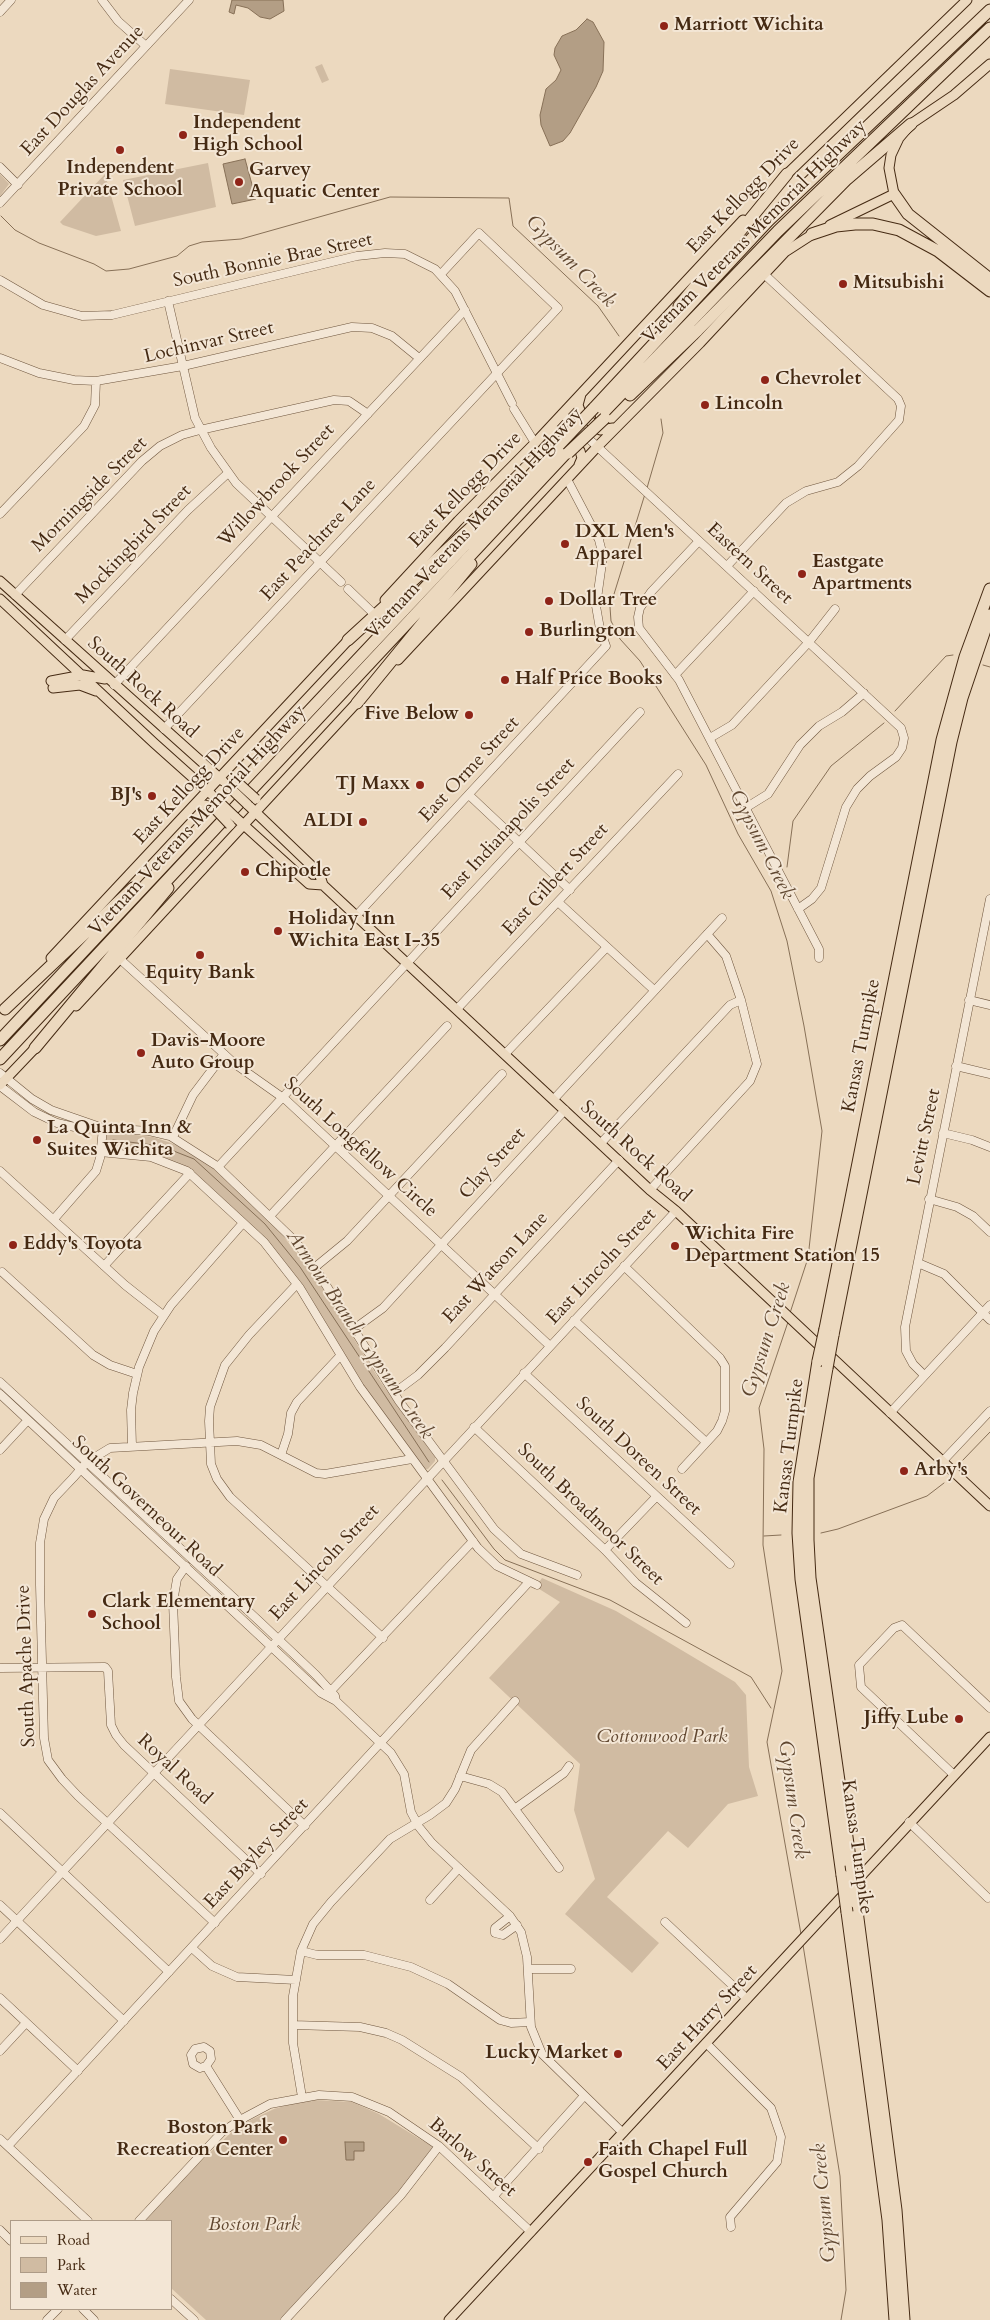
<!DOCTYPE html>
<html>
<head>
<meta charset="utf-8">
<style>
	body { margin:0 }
	#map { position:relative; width:990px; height:2320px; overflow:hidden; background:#ecd9bf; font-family:Cardo,serif }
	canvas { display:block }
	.legend { position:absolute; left:10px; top:2220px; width:162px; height:90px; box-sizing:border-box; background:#f3e6d5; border:1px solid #ad9b87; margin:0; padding:6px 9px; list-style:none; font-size:15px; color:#452a13 }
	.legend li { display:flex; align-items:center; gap:10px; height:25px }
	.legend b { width:25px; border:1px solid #ad9b87 }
</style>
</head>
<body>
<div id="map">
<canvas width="990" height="2320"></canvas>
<ul class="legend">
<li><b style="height:6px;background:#ecd9bf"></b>Road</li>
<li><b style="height:14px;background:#d0bba2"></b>Park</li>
<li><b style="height:14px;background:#b39e85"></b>Water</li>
</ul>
</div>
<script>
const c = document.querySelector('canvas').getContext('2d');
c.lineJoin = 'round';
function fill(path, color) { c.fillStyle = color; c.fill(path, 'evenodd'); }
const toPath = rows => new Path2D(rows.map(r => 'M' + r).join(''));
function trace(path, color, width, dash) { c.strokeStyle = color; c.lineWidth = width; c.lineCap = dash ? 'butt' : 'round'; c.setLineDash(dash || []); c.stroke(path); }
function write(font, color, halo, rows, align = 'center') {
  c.font = font + ' Cardo,serif'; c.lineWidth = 4; c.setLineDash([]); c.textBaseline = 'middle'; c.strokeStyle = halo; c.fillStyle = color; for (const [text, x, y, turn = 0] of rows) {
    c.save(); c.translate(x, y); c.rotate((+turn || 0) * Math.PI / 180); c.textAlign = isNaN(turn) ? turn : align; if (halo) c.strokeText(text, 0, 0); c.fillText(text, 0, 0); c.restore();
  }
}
fill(toPath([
	[322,64,329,80,322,83,315,67],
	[170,69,250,80,244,115,165,104],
	[208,163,216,207,135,226,123,180],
	[0,174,9,184,0,196],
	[105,174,121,231,96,236,63,225,60,222],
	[109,1132,153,1137,180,1146,209,1164,279,1231,313,1273,380,1381,435,1457,435,1461,428,1469,423,1470,368,1393,307,1291,269,1244,186,1168,150,1153,105,1148,105,1135],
	[542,1578,616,1611,735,1682,746,1695,749,1767,758,1796,728,1804,688,1848,668,1831,607,1897,659,1943,632,1973,565,1914,595,1879,574,1810,580,1764,489,1678,560,1602,536,1587],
	[315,2100,352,2102,379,2114,433,2147,403,2187,280,2320,206,2320,171,2288,171,2221,145,2221,198,2164,238,2126,274,2109,298,2102]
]), '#d0bba2');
const water = toPath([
	[232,0,283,0,284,11,270,19,260,17,248,8,236,5,234,14,229,12,232,0],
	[587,19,593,22,604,42,603,71,596,87,570,133,563,141,550,146,541,125,540,115,546,89,556,80,561,70,554,55,555,48,562,36,576,30,587,19],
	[245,159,256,199,232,204,223,164,245,159],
	[345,2142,364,2142,364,2151,354,2151,354,2160,346,2160,345,2142]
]);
fill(water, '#b39e85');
trace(water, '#877057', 1);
trace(toPath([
	[1,216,15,230,39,243,94,264,106,271,129,269,177,256,189,246,202,242,241,239,390,197,509,198,513,226,598,306,619,336],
	[647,488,663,433,661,419],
	[645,494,610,607,611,621,620,639,640,661,706,765,738,834,771,891,787,941,804,1026,822,1131,808,1258,790,1313],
	[983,665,990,667],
	[895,711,946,656,953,655],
	[787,867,793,821,831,766,884,723],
	[113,1140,161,1146,194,1159,265,1224,300,1267,429,1462],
	[788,1322,759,1408,764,1449,763,1545,782,1671,767,1742,801,1934],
	[963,1460,990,1432],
	[442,1480,494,1549,505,1560,610,1600,751,1677,771,1708],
	[821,1533,838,1529,927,1496,944,1483],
	[764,1536,781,1535],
	[803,1945,840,2176,846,2290,841,2320]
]), '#877057', 1);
const minor = toPath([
	[102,0,118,21,146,46],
	[0,12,11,0],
	[0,167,18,185],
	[0,203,189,0],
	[0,280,43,305,82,316,112,315,357,256,385,253,405,254,435,269,455,291,512,403],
	[168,301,195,418,211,448,236,483,341,582],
	[0,358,39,373,74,380,96,381,183,366,352,327,372,328,392,336,419,358],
	[514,409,535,443],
	[562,414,901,728,904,738,902,748,896,757,870,776,857,789,846,807,821,888,812,899,798,909],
	[0,514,84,426,95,405,96,381],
	[699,541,651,592,640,608,638,617,639,628,679,680,819,949,819,958],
	[727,566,786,503,806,491,838,482,858,466,899,420,901,406,898,399,764,274],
	[348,589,373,613],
	[15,595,142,461,160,446,182,435,200,430,334,400,349,401,368,414],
	[65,640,188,510,228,473],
	[675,675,754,591],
	[114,685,465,310],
	[164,729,558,308,479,233,441,274],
	[710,738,732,725,809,642,835,609],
	[469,795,570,890],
	[747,807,768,794,800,745,819,726,842,712,864,693],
	[558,902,654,990],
	[356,916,606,646,600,629,596,606,603,556,599,540,567,479],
	[121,960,235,1064,286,1100,550,1346],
	[969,1000,990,1005],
	[457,1009,678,774],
	[505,1054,607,947],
	[956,1066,990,1074],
	[0,1073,32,1099,51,1110,103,1128,149,1131,170,1136,217,1166,296,1242,319,1274,399,1401,494,1529,521,1554,577,1575],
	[0,1086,34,1112,57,1123,83,1129,101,1128],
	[554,1099,722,918],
	[943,1133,972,1140,990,1147],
	[173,1137,193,1095,224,1054],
	[601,1143,730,1005,741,1000],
	[100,1152,151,1157,187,1171,264,1242,300,1288,360,1387,478,1548,497,1566,537,1585],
	[218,1167,640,712],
	[0,1171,125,1285,163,1315],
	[650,1190,750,1081,757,1064,741,1000,726,956,707,934],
	[929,1199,957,1207,973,1216,990,1232],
	[270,1216,447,1026],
	[54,1219,96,1171,100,1158,103,1128],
	[918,1263,944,1274,990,1320],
	[104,1266,190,1173],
	[624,1266,720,1358,725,1366,725,1411,722,1421,717,1431,682,1469],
	[314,1268,347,1241,502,1074],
	[2,1272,93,1355,110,1365,137,1374],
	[297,1284,249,1335,225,1365,210,1407,209,1421,211,1464,217,1479,230,1497,383,1638],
	[574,1320,706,1442],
	[354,1329,383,1308,565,1110],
	[524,1373,730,1564],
	[924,1375,913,1364,906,1351,905,1327,990,899],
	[0,1382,259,1621,316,1675,335,1696,336,1701],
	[394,1393,418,1375,445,1348,619,1160],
	[0,1394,321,1693,336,1701,391,1753,404,1774,411,1812,419,1827,432,1843,510,1916,521,1932,527,1957,531,2027,542,2054,623,2133],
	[890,1413,990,1305],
	[474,1427,605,1550,636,1583,686,1623],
	[132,1446,131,1410,133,1393,139,1367,154,1331,171,1305,243,1223],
	[0,1450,28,1420],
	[281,1455,288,1434,291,1413,297,1402,340,1356],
	[942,1462,990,1411],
	[605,1550,656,1497],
	[186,1566,177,1579,173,1602,176,1677,179,1701,192,1719,305,1826],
	[0,1668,105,1667,108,1671,111,1725,116,1735,124,1745,261,1874],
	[327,1695,473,1541],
	[954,1775,861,1687,859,1665,894,1628,902,1625,990,1708],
	[460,1776,489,1784,502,1792,559,1868],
	[516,1808,564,1773,569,1766],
	[0,1813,169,1972],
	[909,1822,988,1898],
	[430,1900,459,1868],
	[0,1905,124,2021],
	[510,1916,495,1928,495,1933,503,1935,517,1925],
	[665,1922,747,1999],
	[215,1923,78,1796,62,1779,48,1760,44,1738,40,1585,40,1543,44,1519,54,1498,73,1478,87,1462,110,1448,237,1441,261,1445,316,1473,325,1474,412,1459],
	[0,1939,676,1211],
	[192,1948,212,1966,237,1977,296,1980],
	[301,1951,317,1955,364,1955,411,1967,448,1984,500,2020,511,2023,530,2022],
	[528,1969,571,1969],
	[0,1998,78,2071],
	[293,2025,360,2027,386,2033,402,2040,461,2077,539,2149],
	[706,2043,771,2108,781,2137,777,2162,730,2217,731,2227],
	[0,2051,26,2023],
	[206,2066,200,2068,193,2064,191,2055,195,2049,204,2047,210,2051,211,2059,206,2066,240,2120],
	[302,2097,293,2043,293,1996,301,1951,313,1924,331,1902,390,1839,430,1815,446,1803,455,1789,471,1750,515,1701],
	[0,2139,88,2221],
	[8,2146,529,1582],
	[493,2197,584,2096],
	[139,2221,222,2132,240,2120,270,2104,319,2095,352,2097,389,2112,439,2146,531,2232],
	[0,2230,11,2241],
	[171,2299,194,2320],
	[83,2309,94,2320],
	[47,2320,58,2309],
	[285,2320,401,2195,439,2146]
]);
const major = toPath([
	[783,178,967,0],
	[830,225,894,194,889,168,891,155,899,138,911,124,954,95,990,64],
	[581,394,578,405,581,413,600,430,613,428],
	[544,435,555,430,565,436,580,451,582,458,579,465],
	[0,581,223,781],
	[0,599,154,743,211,794],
	[385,600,458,521,535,443,743,220],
	[398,660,597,447,700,343,785,252,816,232],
	[51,681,83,675,105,679],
	[53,688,80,685,96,691],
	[247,804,319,873,323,885,650,1190,676,1211,990,1506],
	[235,817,309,884,323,885],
	[51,958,353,635],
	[76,1006,361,698],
	[0,1085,39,1044],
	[449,2320,990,1737]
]);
const highway = toPath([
	[894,194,908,214,990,279],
	[812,234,836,226,855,224,873,224,899,230,938,251,990,291],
	[679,306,787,174],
	[630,395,698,330,847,179,911,124],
	[594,408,768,221,990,10],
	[601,415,778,231,990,28],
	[348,640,477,522],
	[357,703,471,564],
	[5,1009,133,888],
	[0,1040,559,445],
	[35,1048,168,888],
	[0,1059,567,452],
	[825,1329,942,740,965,657,990,589],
	[833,1335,951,742,962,698,990,615],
	[818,1361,799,1482,798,1533,801,1579,842,1875],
	[827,1368,808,1478,808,1540,810,1578,851,1865],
	[856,1903,896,2210,904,2320],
	[847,1912,888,2220,895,2320]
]);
trace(minor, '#6f563e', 9);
trace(major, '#452a13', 11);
trace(highway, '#452a13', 13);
trace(minor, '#f3e6d5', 8);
trace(major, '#ecd9bf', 9);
trace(highway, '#ecd9bf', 11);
const majorBridge = toPath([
	[233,778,256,799],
	[226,784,247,804],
	[213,796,235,817],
	[204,805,213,807,230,825]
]);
const highwayBridge = toPath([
	[559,445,594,408],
	[568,453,605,418],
	[818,1361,825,1329],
	[827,1368,833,1335],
	[851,1865,856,1903],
	[842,1875,847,1912]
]);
trace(majorBridge, '#452a13', 11, []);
trace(highwayBridge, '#452a13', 13, []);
trace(majorBridge, '#ecd9bf', 9);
trace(highwayBridge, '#ecd9bf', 11);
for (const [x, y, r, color] of [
	[664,26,5,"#8f2418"],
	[183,135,5,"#8f2418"],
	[120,150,5,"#8f2418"],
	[239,182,5,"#8f2418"],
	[843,284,5,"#8f2418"],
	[765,380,5,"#8f2418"],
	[705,405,5,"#8f2418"],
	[565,544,5,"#8f2418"],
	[802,574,5,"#8f2418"],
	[549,601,5,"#8f2418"],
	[529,632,5,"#8f2418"],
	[505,680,5,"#8f2418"],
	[469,715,5,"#8f2418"],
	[420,785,5,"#8f2418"],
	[152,796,5,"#8f2418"],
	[363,822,5,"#8f2418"],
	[245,872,5,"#8f2418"],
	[278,931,5,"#8f2418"],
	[200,955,5,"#8f2418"],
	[141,1053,5,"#8f2418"],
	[37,1140,5,"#8f2418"],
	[13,1245,5,"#8f2418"],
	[675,1246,5,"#8f2418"],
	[904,1471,5,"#8f2418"],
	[92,1614,5,"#8f2418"],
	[959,1719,5,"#8f2418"],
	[618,2054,5,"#8f2418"],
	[283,2140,5,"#8f2418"],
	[588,2162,5,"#8f2418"]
]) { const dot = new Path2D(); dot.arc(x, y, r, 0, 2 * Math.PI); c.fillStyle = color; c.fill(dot); trace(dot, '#f3e6d5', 2); }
write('bold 19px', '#452a13', '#f3e6d5', [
	["Marriott Wichita",674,26],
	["Independent",193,124],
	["High School",193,146],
	["Independent",120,169,"center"],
	["Private School",120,191,"center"],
	["Garvey",249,171],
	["Aquatic Center",249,193],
	["Mitsubishi",853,284],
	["Chevrolet",775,380],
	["Lincoln",715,405],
	["DXL Men's",575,533],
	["Apparel",575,555],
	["Eastgate",812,563],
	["Apartments",812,585],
	["Dollar Tree",559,601],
	["Burlington",539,632],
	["Half Price Books",515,680],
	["Five Below",459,715,"right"],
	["TJ Maxx",410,785,"right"],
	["BJ's",142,796,"right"],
	["ALDI",353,822,"right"],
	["Chipotle",255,872],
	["Holiday Inn",288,920],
	["Wichita East I-35",288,942],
	["Equity Bank",200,974,"center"],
	["Davis-Moore",151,1042],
	["Auto Group",151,1064],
	["La Quinta Inn &",47,1129],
	["Suites Wichita",47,1151],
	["Wichita Fire",685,1235],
	["Department Station 15",685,1257],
	["Eddy's Toyota",23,1245],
	["Arby's",914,1471],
	["Clark Elementary",102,1603],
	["School",102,1625],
	["Jiffy Lube",949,1719,"right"],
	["Lucky Market",608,2054,"right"],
	["Boston Park",273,2129,"right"],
	["Recreation Center",273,2151,"right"],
	["Faith Chapel Full",598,2151],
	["Gospel Church",598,2173]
], 'left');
write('19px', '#452a13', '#f3e6d5', [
	["East Douglas Avenue",83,91,-47],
	["East Kellogg Drive",744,196,-46],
	["Vietnam Veterans Memorial Highway",755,232,-45],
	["South Bonnie Brae Street",273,261,-12],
	["Lochinvar Street",209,343,-13],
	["Willowbrook Street",277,486,-47],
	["East Kellogg Drive",466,490,-46],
	["Morningside Street",90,495,-45],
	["Vietnam Veterans Memorial Highway",475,524,-47],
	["East Peachtree Lane",319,540,-47],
	["Mockingbird Street",134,545,-46],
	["Eastern Street",749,564,43],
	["South Rock Road",142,688,42],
	["East Orme Street",470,770,-47],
	["East Kellogg Drive",190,786,-47],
	["Vietnam Veterans Memorial Highway",198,821,-47],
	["East Indianapolis Street",509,829,-47],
	["East Gilbert Street",556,880,-47],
	["Kansas Turnpike",862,1046,-79],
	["Levitt Street",925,1137,-78],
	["South Longfellow Circle",360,1148,42],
	["South Rock Road",635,1152,42],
	["Clay Street",493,1164,-48],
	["East Lincoln Street",602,1267,-47],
	["East Watson Lane",496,1268,-47],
	["Kansas Turnpike",790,1446,-83],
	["South Doreen Street",638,1457,43],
	["South Governeour Road",146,1507,43],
	["South Broadmoor Street",590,1515,44],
	["East Lincoln Street",325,1563,-47],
	["South Apache Drive",27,1666,-92],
	["Royal Road",174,1770,43],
	["Kansas Turnpike",856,1847,82],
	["East Bayley Street",257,1854,-47],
	["East Harry Street",708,2018,-47],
	["Barlow Street",472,2158,41]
]);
write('italic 19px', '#614730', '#f3e6d5', [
	["Cottonwood Park",662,1738],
	["Boston Park",254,2226]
]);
write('italic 20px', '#604730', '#f3e6d5', [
	["Gypsum Creek",570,262,46],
	["Gypsum Creek",761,845,63],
	["Armour Branch Gypsum Creek",359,1335,56],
	["Gypsum Creek",767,1340,-72],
	["Gypsum Creek",792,1800,82],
	["Gypsum Creek",825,2203,-95]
]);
</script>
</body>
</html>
